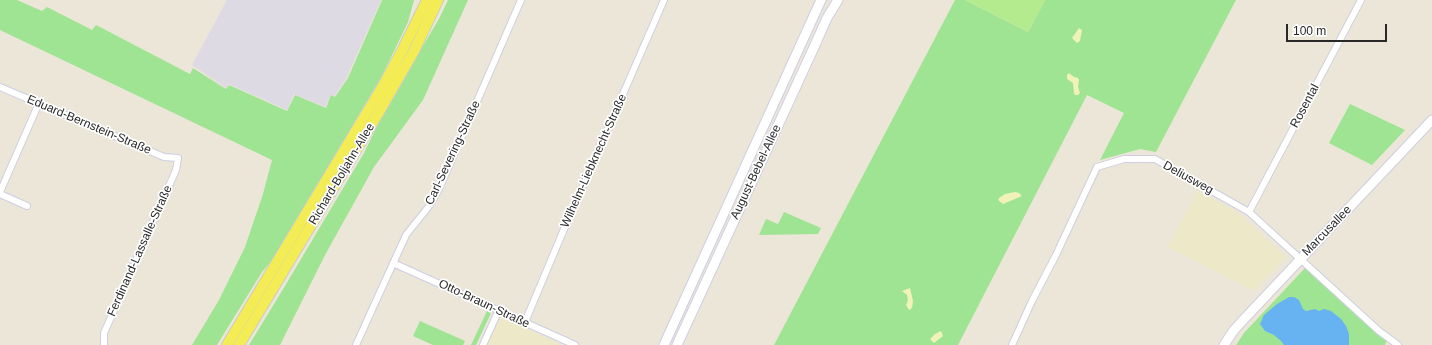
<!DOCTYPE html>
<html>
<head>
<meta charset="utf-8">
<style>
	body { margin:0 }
	#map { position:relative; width:1432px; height:345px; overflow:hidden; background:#ebe6d8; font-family:Helvetica,sans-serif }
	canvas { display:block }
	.scale { position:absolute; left:1286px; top:24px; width:101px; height:18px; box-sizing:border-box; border:2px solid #282828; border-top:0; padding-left:5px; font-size:12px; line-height:14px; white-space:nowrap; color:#282828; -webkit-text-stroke:3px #fff; paint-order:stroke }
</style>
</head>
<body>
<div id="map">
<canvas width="1432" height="345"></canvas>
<div class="scale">100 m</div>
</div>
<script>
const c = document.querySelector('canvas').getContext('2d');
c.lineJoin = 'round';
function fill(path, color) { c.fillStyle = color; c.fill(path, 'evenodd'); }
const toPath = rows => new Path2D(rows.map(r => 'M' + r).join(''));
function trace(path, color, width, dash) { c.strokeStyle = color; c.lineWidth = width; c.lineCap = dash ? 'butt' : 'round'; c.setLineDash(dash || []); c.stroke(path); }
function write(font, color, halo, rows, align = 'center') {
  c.font = font + ' Helvetica,sans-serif'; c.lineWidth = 3.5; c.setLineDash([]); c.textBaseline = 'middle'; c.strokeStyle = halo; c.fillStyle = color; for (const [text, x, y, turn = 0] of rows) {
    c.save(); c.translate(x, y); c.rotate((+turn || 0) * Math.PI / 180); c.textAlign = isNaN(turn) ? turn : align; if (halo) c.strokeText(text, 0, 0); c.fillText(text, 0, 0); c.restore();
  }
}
fill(toPath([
	[227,0,381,0,347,77,335,96,331,95,325,107,294,94,287,110,229,84,226,88,192,65]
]), '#dedae3');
fill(toPath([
	[1197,191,1237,212,1286,257,1254,291,1168,247],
	[499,316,561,345,486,345]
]), '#ede8c7');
fill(toPath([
	[0,0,17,0,42,11,47,7,92,30,96,25,190,74,193,68,226,89,229,85,287,111,295,95,326,108,331,95,335,97,348,78,382,0,414,0,408,22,383,74,275,257,262,272,217,345,192,345,219,300,245,247,263,194,272,160,0,30],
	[448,0,468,0,423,100,374,167,325,255,280,345,249,345,282,291,364,153,384,112,440,17],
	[955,0,965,0,1028,32,1045,0,1236,0,1156,152,1140,149,1100,160,1124,113,1087,95,958,345,774,345],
	[1350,104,1405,130,1372,165,1329,143],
	[784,212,821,228,818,234,759,235,766,219,778,224],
	[1305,268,1359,318,1387,340,1385,345,1236,345,1244,333],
	[487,311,491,313,476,345,471,345],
	[420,321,465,341,463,345,433,345,413,336]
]), '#9fe493');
fill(toPath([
	[1079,28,1082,30,1080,41,1077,43,1072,38],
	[1069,73,1074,77,1078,78,1079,80,1078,87,1080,93,1078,95,1075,95,1074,93,1073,83,1067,79,1067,75],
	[1015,192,1019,193,1022,196,1003,204,998,200,999,198,1005,194],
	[910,288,913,301,912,308,909,310,906,305,908,300,907,295,902,291],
	[941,331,943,336,934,343,930,339,935,334]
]), '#f0f2ba');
fill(toPath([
	[965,0,1045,0,1028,32]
]), '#b3eb8e');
fill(toPath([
	[1289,297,1294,297,1299,300,1303,309,1306,311,1315,309,1319,311,1324,309,1331,311,1341,319,1346,326,1349,334,1349,345,1284,345,1281,341,1274,335,1265,331,1260,324,1264,315,1277,304]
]), '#67b3f1');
const street = toPath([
	[0,87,164,157,178,158,176,170,104,333,104,345],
	[0,192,39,103],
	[0,194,27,206],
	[1249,212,1361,0],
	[393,263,575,345],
	[525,322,562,234,664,0],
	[356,345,406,235,430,205,439,189,521,0],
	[483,345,499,310],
	[1012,345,1032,301,1056,255,1097,167,1124,159,1155,159,1249,212,1379,331,1398,345]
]);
const secondary = toPath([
	[664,345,821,0],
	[677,345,815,45,827,18,838,0],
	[1224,345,1234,330,1246,317,1432,120]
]);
const primary = toPath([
	[227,345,384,84,403,49,427,0],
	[239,345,379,112,414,51,438,0]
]);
trace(street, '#cecee2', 8);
trace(secondary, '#cecee2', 11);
trace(primary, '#cbcbcb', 12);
trace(street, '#fff', 6);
trace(secondary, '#fff', 9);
trace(primary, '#f3ec55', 10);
write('12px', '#282828', '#fff', [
	["Rosental",1305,106,-62],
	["Eduard-Bernstein-Straße",89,125,23],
	["Carl-Severing-Straße",453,153,-65],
	["Wilhelm-Liebknecht-Straße",594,161,-66],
	["August-Bebel-Allee",756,172,-65],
	["Richard-Boljahn-Allee",342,174,-59],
	["Deliusweg",1188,178,29],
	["Marcusallee",1327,231,-46],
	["Ferdinand-Lassalle-Straße",140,251,-66],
	["Otto-Braun-Straße",484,304,25]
]);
</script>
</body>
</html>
